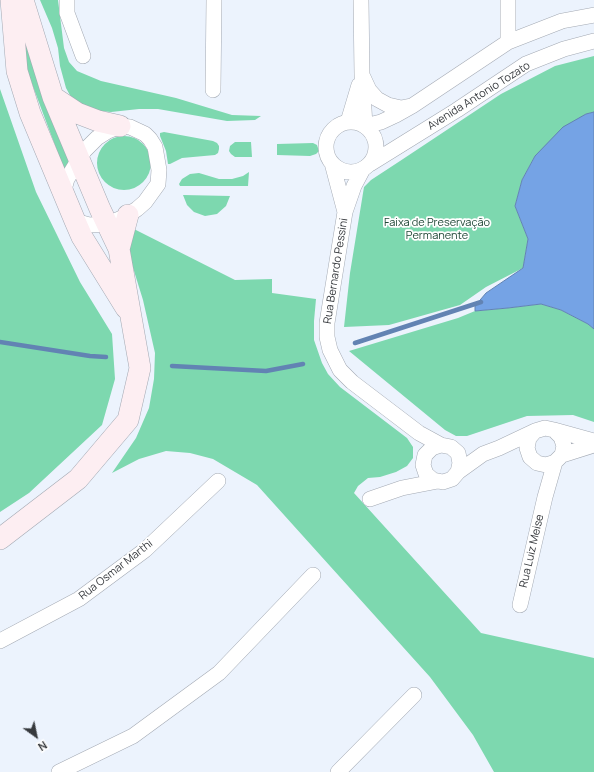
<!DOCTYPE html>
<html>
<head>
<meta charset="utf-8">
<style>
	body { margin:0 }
	#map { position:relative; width:594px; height:772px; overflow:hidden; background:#ecf3fd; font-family:Manrope,sans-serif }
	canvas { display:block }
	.north { position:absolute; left:16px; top:716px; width:40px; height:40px; -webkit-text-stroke:3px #fff; paint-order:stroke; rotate:147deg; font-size:11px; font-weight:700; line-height:16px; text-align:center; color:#36393d }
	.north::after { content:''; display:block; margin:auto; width:14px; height:18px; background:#36393d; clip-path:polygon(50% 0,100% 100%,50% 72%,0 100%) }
</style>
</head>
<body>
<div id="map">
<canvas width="594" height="772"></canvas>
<div class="north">N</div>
</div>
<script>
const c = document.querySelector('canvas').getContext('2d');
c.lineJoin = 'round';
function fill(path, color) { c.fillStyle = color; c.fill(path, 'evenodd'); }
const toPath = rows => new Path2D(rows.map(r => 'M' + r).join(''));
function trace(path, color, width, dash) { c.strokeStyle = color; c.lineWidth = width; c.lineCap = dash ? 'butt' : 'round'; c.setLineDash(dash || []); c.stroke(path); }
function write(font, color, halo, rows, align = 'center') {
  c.font = font + ' Manrope,sans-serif'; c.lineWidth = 3.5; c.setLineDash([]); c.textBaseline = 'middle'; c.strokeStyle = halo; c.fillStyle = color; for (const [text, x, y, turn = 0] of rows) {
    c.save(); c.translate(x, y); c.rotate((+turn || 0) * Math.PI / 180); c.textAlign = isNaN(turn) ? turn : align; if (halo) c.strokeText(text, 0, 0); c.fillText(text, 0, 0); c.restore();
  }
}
fill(toPath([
	[40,0,58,0,64,48,69,62,77,71,101,81,176,98,232,115,261,116,255,120,227,121,158,109,139,109,111,112,100,111,84,108,72,99,66,88,60,66,58,48,52,28],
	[22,15,72,159,65,172,26,68],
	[594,56,594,112,586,114,535,156,522,180,515,206,528,239,523,268,486,287,460,305,389,325,344,327,350,273,364,187,371,180,400,161,501,94,555,66],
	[0,89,36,192,80,282,112,334,115,379,102,425,29,493,0,512],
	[164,132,213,141,217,143,219,146,219,149,218,153,215,155,182,158,170,164,168,164,166,151,160,136,160,133],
	'97 163a27 27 0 1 1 54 0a27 27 0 1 1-54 0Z',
	[235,142,251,142,252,157,235,157,231,154,229,151,230,146],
	[313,143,317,145,319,151,316,154,310,156,277,155,277,144],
	[249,172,248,186,180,186,179,184,182,179,190,174,199,173,219,179,232,179,243,176],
	[183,195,230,196,226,206,217,214,205,216,194,212,187,205],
	[128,226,235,280,272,279,272,293,316,299,314,321,314,340,322,363,328,374,340,387,407,438,413,447,413,458,407,466,396,472,380,477,368,478,358,486,354,493,481,633,594,658,594,772,494,772,473,735,430,677,257,485,213,459,190,453,166,451,139,459,112,473,136,438,149,408,154,379,155,353,143,300,130,258],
	[541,304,561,310,588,324,594,329,594,422,573,415,527,416,467,436,456,436,445,430,349,351,458,318,475,311,508,308]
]), '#7dd8af');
const water = toPath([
	[594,112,594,329,588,324,561,310,541,304,508,308,475,311,475,306,486,293,523,268,528,239,515,206,522,180,535,156,563,127,586,114,594,112]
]);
fill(water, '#75a3e5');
trace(water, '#6283b3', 1);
trace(toPath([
	[0,342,90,356,106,357],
	[355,343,481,302],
	[172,366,266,371,303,364]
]), '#6283b3', 4.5);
const street = toPath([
	[67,0,67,13,83,56],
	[361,0,362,75,365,126,381,122,396,115,412,106,508,42,562,21,594,15],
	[508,0,508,42],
	[363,77,369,90,377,99,388,105,401,108,411,106],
	[213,90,214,0],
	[348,122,359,85],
	'326 147a25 25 0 1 1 50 0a25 25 0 1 1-50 0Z',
	[332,163,345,212],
	[370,164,457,110,526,64,564,49,594,41],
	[363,169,354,186,345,212,327,323,327,337,330,350,340,370,352,382,419,433,441,445],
	[63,193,67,179,84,151,97,138,108,131,120,126,130,127,145,134,150,139,155,147,159,170,158,184,145,202,137,209,128,215,108,224,89,225,75,221],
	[554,430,594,441],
	[562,455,564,446,561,437,554,430,545,428,535,431,529,438,527,448,530,457,537,463,546,465,555,462,562,455,594,445],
	[458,472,460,463,458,453,451,447,441,445,432,448,425,455,423,465,426,474,433,480,443,482,452,479,458,472,483,454,499,448,535,431],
	[370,499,402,488,438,481],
	[520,605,545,497,555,462],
	[0,641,79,599,145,550,218,481],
	[59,772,133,736,219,673,313,575],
	[338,772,414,695]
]);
const secondary = toPath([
	[11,0,17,71,30,113,75,221,82,237,126,308],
	[53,97,77,113,98,121,120,126],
	[119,249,128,215],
	[0,539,78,479,128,420,140,368,119,249,100,209,53,97,23,0]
]);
trace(street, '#a3a9b3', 16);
trace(secondary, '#a3a9b3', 22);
trace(street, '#fff', 15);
trace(secondary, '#fdeef2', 21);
write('11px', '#36393d', '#fff', [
	["Avenida Antonio Tozato",479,96,-32],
	["Rua Bernardo Pessini",336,271,-81],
	["Rua Luiz Meise",532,551,-77],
	["Rua Osmar Marthi",116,570,-38]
]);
write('11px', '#1f4736', '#fff', [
	["Faixa de Preservação",437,223],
	["Permanente",437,236]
]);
</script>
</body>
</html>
